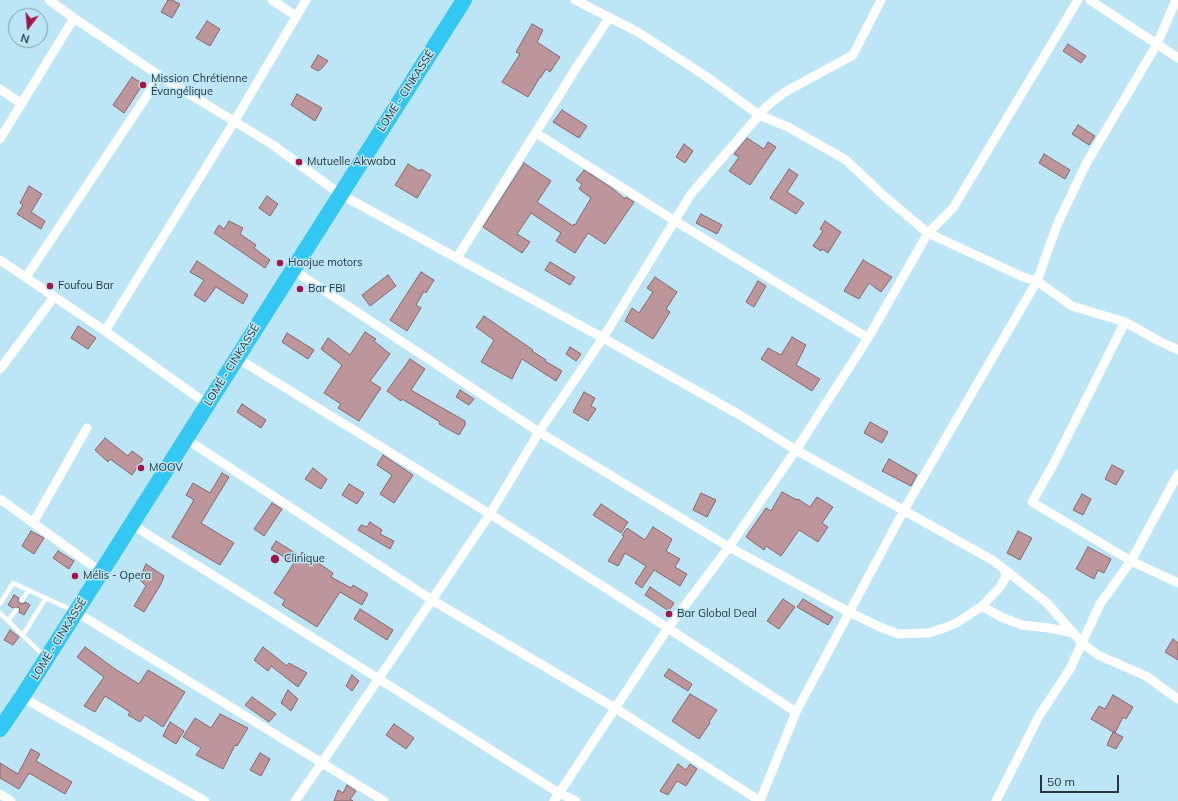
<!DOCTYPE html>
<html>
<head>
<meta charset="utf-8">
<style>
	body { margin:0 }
	#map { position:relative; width:1178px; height:801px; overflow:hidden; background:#bce6f6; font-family:Mulish,sans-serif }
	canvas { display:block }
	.north { position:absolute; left:8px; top:8px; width:40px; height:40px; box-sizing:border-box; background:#bce6f6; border:1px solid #80a0ac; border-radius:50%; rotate:196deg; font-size:11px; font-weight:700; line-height:16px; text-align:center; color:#26373d }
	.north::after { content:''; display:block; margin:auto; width:14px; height:18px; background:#a71249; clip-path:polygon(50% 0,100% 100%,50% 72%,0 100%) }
	.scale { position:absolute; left:1040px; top:775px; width:79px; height:18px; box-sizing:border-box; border:2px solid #26373d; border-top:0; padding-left:5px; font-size:12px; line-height:14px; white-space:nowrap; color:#26373d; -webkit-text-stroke:3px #bce6f6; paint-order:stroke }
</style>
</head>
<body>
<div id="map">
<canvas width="1178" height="801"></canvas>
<div class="north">N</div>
<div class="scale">50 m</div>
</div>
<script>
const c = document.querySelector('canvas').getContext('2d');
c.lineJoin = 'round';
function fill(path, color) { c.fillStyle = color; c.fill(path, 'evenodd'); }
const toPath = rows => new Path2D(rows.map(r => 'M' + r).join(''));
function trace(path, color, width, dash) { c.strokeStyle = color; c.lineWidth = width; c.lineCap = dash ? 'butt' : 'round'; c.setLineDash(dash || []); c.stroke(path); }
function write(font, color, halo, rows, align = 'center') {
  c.font = font + ' Mulish,sans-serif'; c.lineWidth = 3; c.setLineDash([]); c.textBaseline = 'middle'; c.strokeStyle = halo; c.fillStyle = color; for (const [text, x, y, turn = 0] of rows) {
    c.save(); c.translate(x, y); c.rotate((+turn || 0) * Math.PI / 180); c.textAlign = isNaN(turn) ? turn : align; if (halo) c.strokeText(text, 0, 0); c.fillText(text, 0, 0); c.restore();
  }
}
const building = toPath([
	[168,0,172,0,180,4,172,18,161,12,168,0],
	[207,21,220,29,210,46,196,38,207,21],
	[532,24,543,30,537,42,560,57,550,72,546,69,541,77,540,77,528,97,502,82,520,54,516,52,532,24],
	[1068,44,1086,56,1081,63,1063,51,1068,44],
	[318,55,328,61,322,68,318,71,311,67,318,55],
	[132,77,143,84,124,113,113,105,132,77],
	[297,94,322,108,315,121,291,105,297,94],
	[562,110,587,126,579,138,553,122,562,110],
	[1078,125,1095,136,1089,145,1072,134,1078,125],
	[747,138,764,149,768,142,776,147,750,185,729,171,739,157,734,154,747,138],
	[684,144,693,151,685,163,676,157,684,144],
	[1044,154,1070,170,1065,179,1039,163,1044,154],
	[524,163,551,181,537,202,573,226,574,224,575,225,591,198,579,189,582,184,576,180,584,170,612,188,625,199,626,197,634,202,605,244,588,233,575,253,556,241,561,233,531,213,517,234,530,242,522,253,483,227,524,163],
	[408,164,420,171,421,169,431,175,417,198,395,185,408,164],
	[789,169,798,175,787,192,804,203,796,214,770,198,789,169],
	[29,186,42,194,31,212,45,221,41,229,17,214,23,205,20,203,29,186],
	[267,196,278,204,270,216,259,208,267,196],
	[701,214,722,225,717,234,696,223,701,214],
	[229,221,243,228,240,234,256,245,254,248,270,260,265,268,214,233,219,225,224,229,229,221],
	[825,221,841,232,828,253,822,249,821,251,813,246,823,231,820,229,825,221],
	[863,260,892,277,881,292,869,283,859,299,844,291,863,260],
	[197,261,248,295,243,304,216,287,205,302,194,295,204,280,190,272,197,261],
	[550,262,575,277,570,285,545,270,550,262],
	[421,272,434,280,426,293,424,291,416,305,421,308,407,331,390,320,421,272],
	[388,275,396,286,370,306,362,295,388,275],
	[655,277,677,292,666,309,670,312,653,339,625,321,632,308,639,313,653,292,647,288,655,277],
	[758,281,766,286,754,307,746,302,758,281],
	[484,316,533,350,532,351,546,360,545,361,562,371,556,381,522,359,512,379,481,362,494,340,476,327,484,316],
	[78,326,96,338,88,349,71,338,78,326],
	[365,332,376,339,374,341,390,354,370,381,381,388,359,421,338,408,341,404,324,393,342,365,321,349,328,338,350,355,365,332],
	[287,333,314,350,308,359,282,342,287,333],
	[792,337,806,345,796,365,820,379,812,391,761,359,768,348,781,355,792,337],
	[570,347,581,354,576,361,566,354,570,347],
	[410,359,425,369,411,390,465,421,465,425,459,435,439,424,440,422,402,399,401,401,387,391,410,359],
	[460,390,474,399,469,405,456,397,460,390],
	[584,392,595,398,591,406,596,409,588,421,573,412,584,392],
	[242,404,266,420,261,428,237,412,242,404],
	[870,422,888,432,882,443,864,433,870,422],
	[105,438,128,456,132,451,143,459,132,475,110,459,108,462,95,450,105,438],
	[383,455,413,475,394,503,380,494,392,475,377,465,383,455],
	[889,459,917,475,911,486,882,471,889,459],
	[1112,465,1124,471,1116,485,1105,479,1112,465],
	[313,468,327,479,321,489,305,479,313,468],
	[222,473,229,477,201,523,234,543,220,565,172,537,194,500,186,495,193,483,210,493,222,473],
	[349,484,364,493,357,504,342,495,349,484],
	[782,492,797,500,798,499,810,507,817,497,833,507,822,523,828,527,818,542,799,530,781,556,766,546,764,550,746,537,766,508,771,511,782,492],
	[701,493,716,500,707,517,693,510,701,493],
	[1082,494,1091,499,1083,515,1073,510,1082,494],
	[272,503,282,509,264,536,254,529,272,503],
	[601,504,628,522,621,533,593,515,601,504],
	[370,522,382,530,380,534,394,541,390,549,358,530,361,525,367,527,370,522],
	[653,527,672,539,666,551,680,559,675,567,687,574,680,586,654,570,642,588,635,583,646,566,625,553,618,566,608,561,624,536,622,535,627,528,645,540,653,527],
	[31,531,44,538,34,554,22,546,31,531],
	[1018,531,1032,538,1020,560,1007,553,1018,531],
	[276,541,300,556,302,552,333,573,331,577,351,588,353,585,368,594,362,605,340,592,317,627,282,605,285,600,274,593,294,563,271,549,276,541],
	[1088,547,1111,559,1104,573,1098,570,1094,579,1076,569,1088,547],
	[58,551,74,561,69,569,53,558,58,551],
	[146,564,164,576,161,584,144,612,134,606,146,586,139,579,146,564],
	[650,587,674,603,669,611,645,595,650,587],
	[14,595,19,598,18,601,20,603,23,604,25,602,30,605,24,615,19,612,20,609,18,607,13,608,8,605,14,595],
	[783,599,795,607,779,629,767,621,783,599],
	[803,599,833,617,828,625,797,607,803,599],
	[360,609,393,630,387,640,354,619,360,609],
	[10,630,19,637,13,645,4,640,10,630],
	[1173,639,1178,643,1178,660,1165,652,1173,639],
	[85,647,115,669,139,684,148,670,185,692,163,727,145,715,140,722,128,715,130,712,105,696,95,712,84,706,104,677,77,657,85,647],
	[263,647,287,666,289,663,307,673,298,687,271,666,268,671,254,660,263,647],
	[669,669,692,684,688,691,664,676,669,669],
	[352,675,359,681,352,691,346,686,352,675],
	[288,690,298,699,291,711,281,703,288,690],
	[690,694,717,710,709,722,710,723,699,739,672,721,690,694],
	[1113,695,1133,707,1126,719,1123,717,1115,733,1091,719,1099,706,1105,709,1113,695],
	[252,697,276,714,269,722,245,705,252,697],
	[220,714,248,728,237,746,235,745,223,769,196,755,201,748,183,737,195,718,211,728,220,714],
	[170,722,184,731,176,744,163,736,170,722],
	[394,724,414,738,406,749,386,735,394,724],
	[1113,732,1123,737,1116,749,1107,745,1113,732],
	[31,749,40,754,36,761,72,782,65,794,29,773,19,789,0,778,0,763,18,774,31,749],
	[260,753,270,759,261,776,250,770,260,753],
	[678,764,686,770,690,764,697,769,686,786,677,781,668,795,660,791,678,764],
	[347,785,356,791,352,797,351,797,350,799,353,801,334,801,338,790,343,793,347,785]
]);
fill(building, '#bd969c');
trace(building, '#89646a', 1);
trace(toPath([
	[22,600,29,590],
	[0,604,13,583,74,611],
	[0,613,44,656],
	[8,621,16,610],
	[23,635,46,598]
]), '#fff', 4.5);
trace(toPath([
	[49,0,74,18,160,76,273,145,340,194,603,338,738,414,796,450,994,561,1047,603,1082,643,1098,655,1146,676,1178,699],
	[272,0,296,16],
	[575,0,638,32,707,77,759,115,788,127,846,160,884,196,928,233,1023,277,1037,281,1072,306,1125,322,1159,341,1178,350],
	[1090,0,1178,58],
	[0,89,22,104],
	[536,133,675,221,868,338],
	[0,139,74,18],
	[457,258,578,65,609,18],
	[0,260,105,331,207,404],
	[293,270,539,432,729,547,668,628,554,801],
	[26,277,160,76],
	[1125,322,1053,465,1032,502,1131,561,1178,583],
	[105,331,234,122,306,0],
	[237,358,490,514,668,628,796,712],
	[0,369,54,297],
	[186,439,432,600,615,708,760,801],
	[0,499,101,572],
	[33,523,87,428],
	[131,524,379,679,559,793,576,801],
	[1004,569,1006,576,1000,587,982,606,958,622,947,627,929,633,898,634,880,627,849,612,729,547,796,450,868,338,928,233,953,208,1078,0],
	[982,606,1001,617,1022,625,1049,628,1074,633],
	[76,612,384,801],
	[22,697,205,801],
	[0,794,11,801],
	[295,801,321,764,490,514,539,432,603,338,691,194,767,106,785,92,853,55,881,0],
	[760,801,796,712,904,510,1037,281,1057,225,1086,164,1157,44,1176,0],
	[996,801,1039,716,1070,669,1100,604,1131,561,1178,474]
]), '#fff', 9);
trace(toPath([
	[0,729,22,697,464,0]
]), '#32c8f3', 16);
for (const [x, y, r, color] of [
	[143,85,4,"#a71249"],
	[299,162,4,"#a71249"],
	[280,263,4,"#a71249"],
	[50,286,4,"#a71249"],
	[300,289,4,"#a71249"],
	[141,468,4,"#a71249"],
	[275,559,5,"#a71249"],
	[75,576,4,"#a71249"],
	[669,614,4,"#a71249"]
]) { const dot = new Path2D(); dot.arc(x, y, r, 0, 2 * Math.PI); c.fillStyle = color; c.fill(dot); trace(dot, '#bce6f6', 1.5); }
write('11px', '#26373d', '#bce6f6', [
	["Mission Chrétienne",151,79],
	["Évangélique",151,92],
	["Mutuelle Akwaba",307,162],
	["Haojue motors",288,263],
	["Foufou Bar",58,286],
	["Bar FBI",308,289],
	["MOOV",149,468],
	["Clinique",284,559],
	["Mélis - Opera",83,576],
	["Bar Global Deal",677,614]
], 'left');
write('11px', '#26373d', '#bce6f6', [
	["LOMÉ - CINKASSÉ",406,91,-57],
	["LOMÉ - CINKASSÉ",232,365,-58],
	["LOMÉ - CINKASSÉ",59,639,-58]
]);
</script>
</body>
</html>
